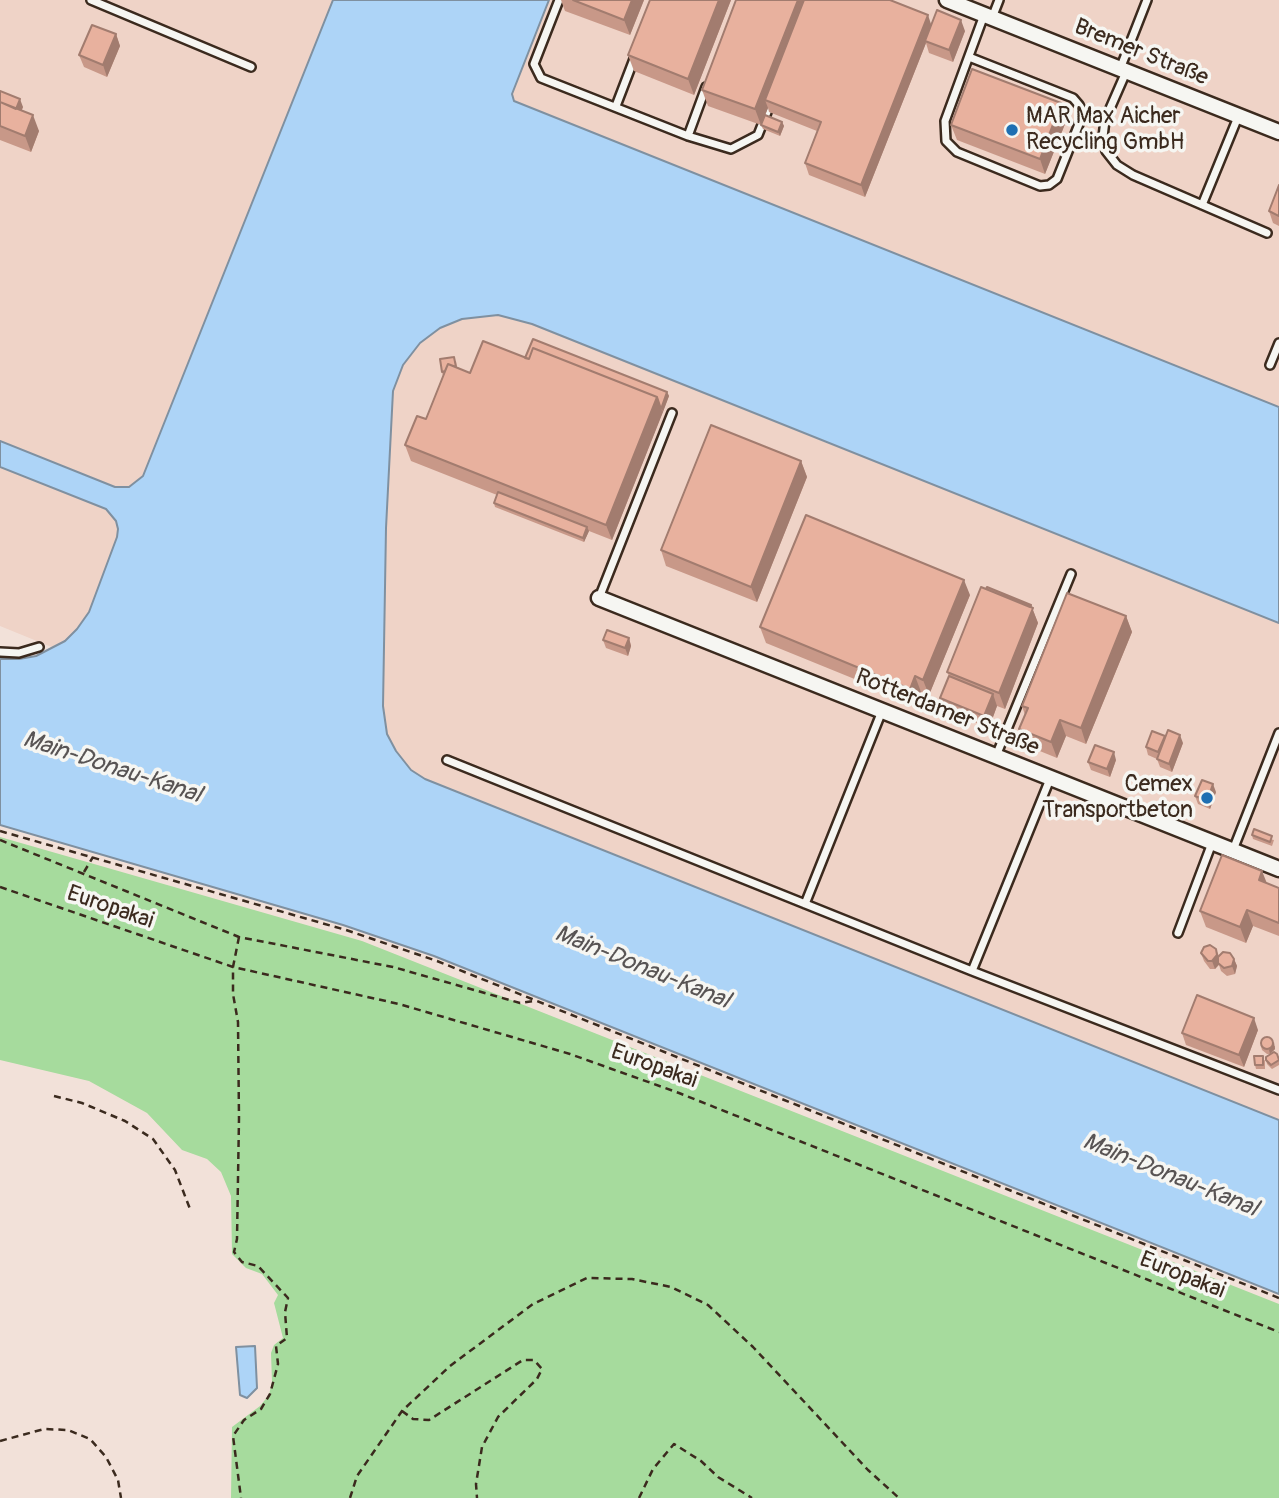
<!DOCTYPE html>
<html>
<head>
<meta charset="utf-8">
<style>
	body { margin:0 }
	canvas { display:block; background:#f2e1d9 }
</style>
</head>
<body>
<canvas width="1279" height="1498"></canvas>
<script>
const c = document.querySelector('canvas').getContext('2d');
c.lineJoin = 'round';
function fill(path, color) { c.fillStyle = color; c.fill(path, 'evenodd'); }
const toPath = rows => new Path2D(rows.map(r => 'M' + r).join(''));
function trace(path, color, width, dash) { c.strokeStyle = color; c.lineWidth = width; c.lineCap = dash ? 'butt' : 'round'; c.setLineDash(dash || []); c.stroke(path); }
function write(font, color, halo, rows, align = 'center') {
  c.font = font + ' Pangolin,sans-serif'; c.lineWidth = 7; c.setLineDash([]); c.textBaseline = 'middle'; c.strokeStyle = halo; c.fillStyle = color; for (const [text, x, y, turn = 0] of rows) {
    c.save(); c.translate(x, y); c.rotate((+turn || 0) * Math.PI / 180); c.textAlign = isNaN(turn) ? turn : align; if (halo) c.strokeText(text, 0, 0); c.fillText(text, 0, 0); c.restore();
  }
}
fill(toPath([
	[0,0,1279,0,1279,1120,440,784,54,648,0,626]
]), '#efd3c7');
fill(toPath([
	[0,837,362,941,1279,1304,1279,1498,231,1498,232,1427,260,1406,269,1395,272,1382,271,1353,274,1345,283,1338,274,1303,278,1295,262,1274,246,1268,232,1254,231,1196,221,1172,207,1159,182,1150,147,1113,89,1081,0,1060]
]), '#a6db9d');
const water = toPath([
	[333,0,549,0,512,94,514,101,1279,407,1279,623,532,324,498,315,462,319,440,328,420,343,403,365,393,391,386,528,383,706,387,734,396,751,411,770,425,779,1279,1120,1279,1294,434,956,343,925,0,825,0,659,19,659,36,656,65,641,77,629,89,612,117,537,118,529,116,521,106,509,0,467,0,441,115,487,129,487,143,476,333,0],
	[255,1346,257,1388,247,1398,240,1395,236,1347,255,1346]
]);
fill(water, '#add4f7');
trace(water, '#7f90a0', 2);
const lane = toPath([
	[91,0,251,67],
	[559,0,534,64,541,78,688,136,731,149,758,135,771,102],
	[992,18,999,0],
	[969,57,1073,98,1079,105,1083,114,1057,179,1049,185,1040,186,957,152,946,141,945,121,984,15],
	[1120,69,1147,0],
	[1126,72,1105,120,1103,137,1106,151,1117,165,1133,175,1267,233],
	[616,106,634,59],
	[688,136,706,87],
	[1202,205,1238,117],
	[1270,365,1279,343],
	[599,598,672,413],
	[0,652,19,653,39,647],
	[996,756,1071,574],
	[447,760,972,971,1279,1090],
	[1233,850,1279,733],
	[805,904,882,711],
	[1178,933,1212,843],
	[972,971,1050,779]
]);
const street = toPath([
	[947,0,1279,132],
	[599,598,1279,869]
]);
trace(lane, '#3b2a1e', 12);
trace(street, '#3b2a1e', 19);
trace(toPath([
	[0,831,346,930,437,961,1279,1298],
	[0,840,239,937,393,967,520,1003,533,1001],
	[84,872,93,857],
	[0,887,233,967,399,1004,570,1054,679,1093,1279,1332],
	[239,937,233,967,233,994,238,1022,239,1118,237,1239,234,1252,242,1262,258,1266,288,1298,285,1312,287,1338,276,1346,278,1364,270,1394,261,1409,244,1420,233,1436,241,1498],
	[54,1096,82,1103,125,1121,153,1139,175,1170,190,1209],
	[402,1411,413,1419,429,1420,523,1360,534,1360,542,1369,537,1379,498,1417,482,1447,476,1484,477,1498],
	[0,1441,44,1429,68,1430,90,1439,106,1457,118,1480,121,1498],
	[350,1498,357,1476,402,1411,450,1366,533,1304,587,1278,632,1279,671,1287,708,1305,753,1347,868,1470,899,1498],
	[639,1498,653,1469,674,1444,701,1461,718,1477,752,1498]
]), '#3b2a1e', 2.5, [7, 5]);
trace(lane, '#f6f6f2', 7);
trace(street, '#f6f6f2', 14);
fill(toPath([
	[561,0,644,0,630,35,565,11],
	[650,0,731,0,694,95,634,71,628,55],
	[931,25,965,31,953,62,929,53,926,43,865,197,809,175,805,163,817,131,769,112,768,108,761,125,708,106,702,90],
	[116,34,120,46,107,77,84,67,79,55],
	[0,91,23,107,21,111,39,131,31,152,0,140],
	[1067,119,1045,174,957,140,951,125],
	[782,122,784,126,780,136,763,129,761,125],
	[1279,185,1279,226,1273,223,1269,211],
	[525,358,667,392,669,396,612,540,589,531,584,542,495,507,494,503,497,495,411,461,405,445,426,419,443,376,442,372,456,361,457,368,470,373],
	[801,461,807,477,757,602,666,566,661,550],
	[970,595,929,695,921,692,916,704,766,643,760,627],
	[1031,605,1038,623,1005,709,997,706,989,728,945,710,940,698,949,676,947,672],
	[1126,616,1132,632,1086,744,1066,736,1057,758,1025,745,1019,729,1025,715,1022,706],
	[629,638,631,646,628,656,606,648,603,640],
	[1183,743,1172,772,1160,767,1157,759,1148,755,1146,747],
	[1116,760,1110,777,1091,770,1088,762],
	[1216,792,1210,809,1198,804,1195,796],
	[1252,835,1274,840,1272,846,1253,839],
	[1267,883,1279,888,1279,936,1253,926,1246,943,1206,927,1200,911],
	[1216,949,1219,956,1234,959,1237,966,1235,974,1227,976,1221,971,1219,965,1215,969,1210,969,1204,961,1201,953],
	[1258,1030,1244,1067,1186,1045,1182,1033],
	[1261,1046,1275,1046,1275,1049,1270,1054,1267,1054,1262,1050],
	[1279,1058,1279,1065,1272,1069,1267,1064,1266,1060],
	[1265,1060,1265,1069,1256,1069,1255,1065]
]), '#c89888');
fill(toPath([
	[632,0,644,0,630,35,624,20],
	[719,0,731,0,694,95,688,79],
	[798,0,810,0,765,100,768,108,761,125,755,109],
	[928,15,932,27,925,41,926,43,865,197,861,185],
	[961,20,965,31,953,62,949,50],
	[116,34,120,46,107,77,103,65],
	[20,99,23,107,17,122,14,114],
	[1061,103,1067,119,1045,174,1040,159],
	[33,115,39,131,31,152,25,136],
	[782,122,784,126,780,136,778,132],
	[667,392,669,396,663,412,661,409],
	[657,397,663,412,612,540,606,525],
	[801,461,807,477,757,602,751,587],
	[587,527,589,531,584,542,583,538],
	[964,580,970,595,929,695,923,680],
	[1031,605,1038,623,1005,709,999,693],
	[1126,616,1132,632,1086,744,1081,728],
	[629,638,631,646,628,656,625,648],
	[915,676,921,692,916,704,910,689],
	[993,694,997,706,989,728,984,716],
	[1060,720,1066,736,1057,758,1051,742],
	[1180,735,1183,743,1172,772,1169,764],
	[1114,752,1116,760,1110,777,1107,769],
	[1213,784,1216,792,1210,809,1207,801],
	[1262,871,1268,886,1259,880],
	[1247,910,1253,926,1246,943,1240,927],
	[1216,949,1220,963,1215,969,1212,961],
	[1234,959,1237,966,1235,974,1232,966],
	[1254,1018,1258,1030,1244,1067,1239,1055],
	[1274,1042,1275,1049,1270,1054,1269,1050]
]), '#a27c6f');
const building = toPath([
	[573,0,632,0,624,20,573,0],
	[650,0,719,0,688,79,628,55,650,0],
	[736,0,798,0,755,109,702,90,736,0],
	[804,0,890,0,928,15,861,185,805,163,821,122,765,100,804,0],
	[937,10,961,20,949,50,925,41,937,10],
	[92,25,116,34,103,65,79,55,92,25],
	[972,69,1061,103,1040,159,951,125,972,69],
	[0,91,20,99,16,109,0,102,0,91],
	[0,102,33,115,25,136,0,126,0,102],
	[765,115,782,122,778,132,761,125,765,115],
	[1279,185,1279,216,1269,211,1279,185],
	[533,339,667,392,661,409,657,397,533,348,529,359,525,358,533,339],
	[483,341,529,359,533,348,657,397,606,525,405,445,417,416,426,419,448,364,470,373,483,341],
	[454,357,456,367,448,364,445,371,442,372,440,359,454,357],
	[711,425,801,461,751,587,661,550,711,425],
	[498,492,587,527,583,538,494,503,498,492],
	[806,515,964,580,923,680,915,676,910,689,760,627,806,515],
	[981,587,1033,608,999,693,947,672,981,587],
	[987,587,1031,605,1030,607,986,589,987,587],
	[1067,593,1126,616,1081,728,1060,720,1051,742,1019,729,1028,708,1022,706,1067,593],
	[607,630,629,638,625,648,603,640,607,630],
	[949,676,993,694,984,716,940,698,949,676],
	[1168,730,1180,735,1169,764,1157,759,1168,730],
	[1152,731,1165,736,1158,752,1146,747,1152,731],
	[1095,745,1114,752,1107,769,1088,762,1095,745],
	[1202,780,1213,784,1207,801,1195,796,1202,780],
	[1254,829,1272,836,1270,842,1252,835,1254,829],
	[1222,855,1262,871,1259,880,1279,888,1279,923,1247,910,1240,927,1200,911,1222,855],
	[1210,945,1216,949,1217,955,1212,961,1208,961,1201,953,1204,947,1210,945],
	[1223,952,1230,953,1234,959,1232,966,1224,968,1218,963,1218,957,1223,952],
	[1197,995,1254,1018,1239,1055,1182,1033,1197,995],
	'1261 1043a6 6 0 1 1 12 0a6 6 0 1 1-12 0Z',
	[1274,1052,1277,1054,1279,1060,1271,1065,1266,1060,1266,1057,1274,1052],
	[1254,1056,1263,1056,1263,1065,1255,1065,1254,1056]
]);
fill(building, '#e8b19e');
trace(building, '#a27c6f', 2);
for (const [x, y, r, color] of [
	[1012,130,7,"#1f6fb2"],
	[1207,798,7,"#1f6fb2"]
]) { const dot = new Path2D(); dot.arc(x, y, r, 0, 2 * Math.PI); c.fillStyle = color; c.fill(dot); trace(dot, '#f6f6f2', 2.5); }
write('23px', '#3b2a1e', '#f6f6f2', [
	["Bremer Straße",1141,53,22],
	["Rotterdamer Straße",947,713,22],
	["Europakai",110,908,19],
	["Europakai",654,1067,20],
	["Europakai",1182,1276,22]
]);
write('23px', '#3b2a1e', '#f6f6f2', [
	["MAR Max Aicher",1026,117],
	["Recycling GmbH",1026,143],
	["Cemex",1193,785,"right"],
	["Transportbeton",1193,811,"right"]
], 'left');
write('italic 24px', '#585454', '#f6f6f2', [
	["Main-Donau-Kanal",112,768,18],
	["Main-Donau-Kanal",642,968,22],
	["Main-Donau-Kanal",1170,1176,22]
]);
</script>
</body>
</html>
